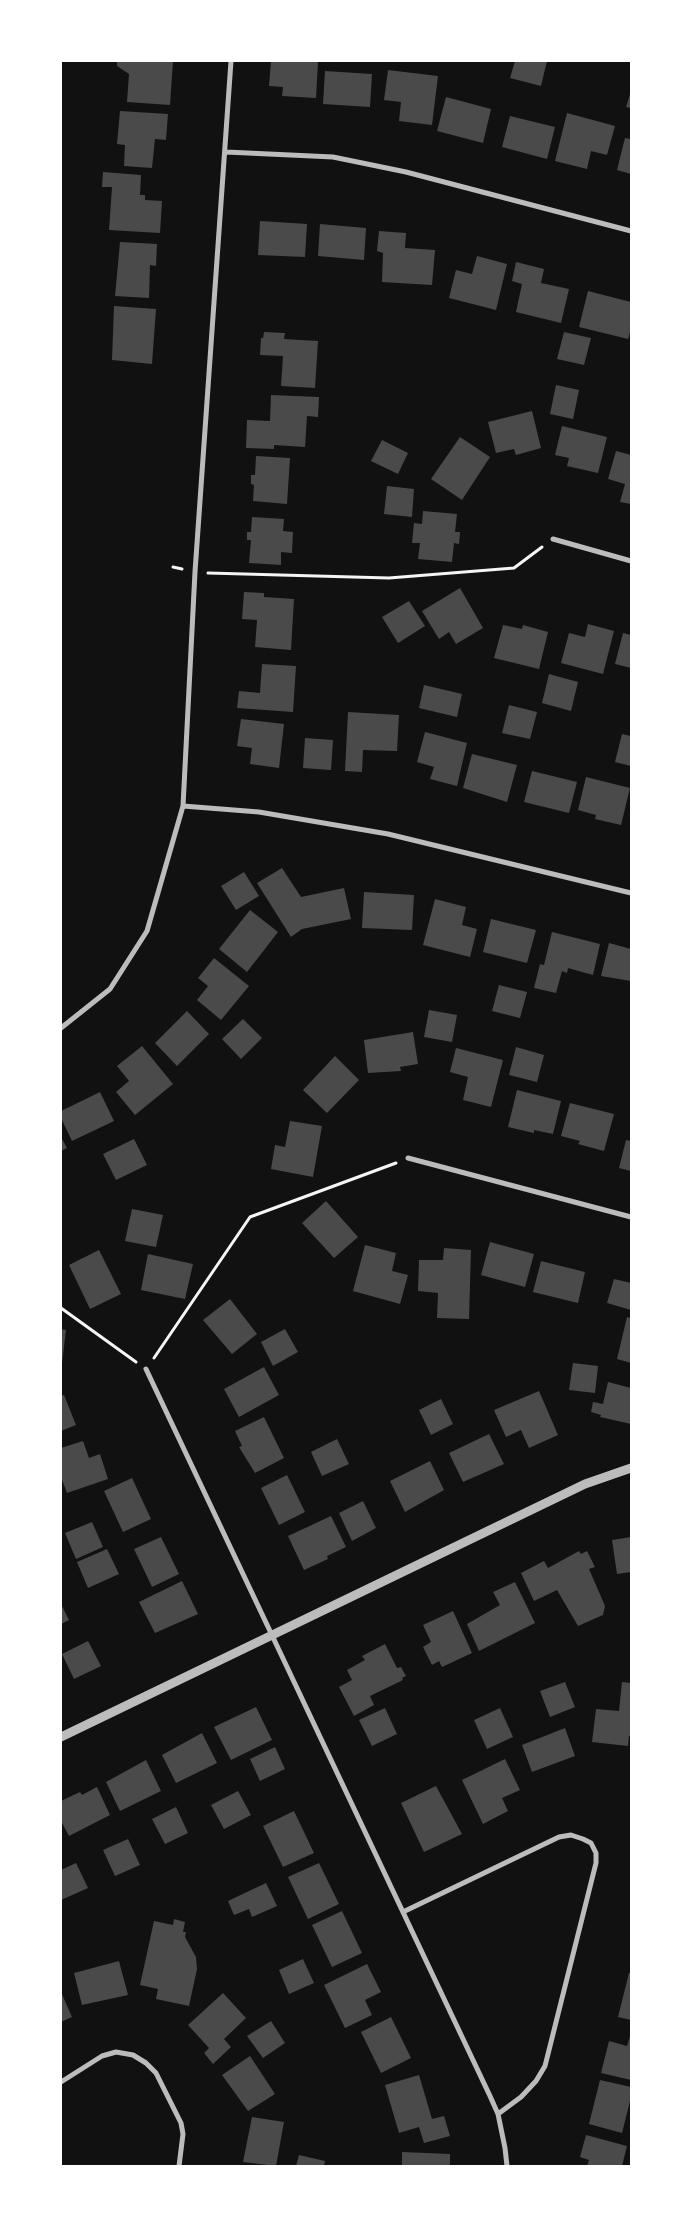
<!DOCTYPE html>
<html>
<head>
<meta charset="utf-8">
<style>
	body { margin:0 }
	#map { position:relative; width:692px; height:2227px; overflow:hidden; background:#111; font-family:"Varela Round",sans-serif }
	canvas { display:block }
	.frame { position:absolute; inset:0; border:62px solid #fff; pointer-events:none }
</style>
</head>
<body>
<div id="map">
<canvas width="692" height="2227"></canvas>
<div class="frame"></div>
</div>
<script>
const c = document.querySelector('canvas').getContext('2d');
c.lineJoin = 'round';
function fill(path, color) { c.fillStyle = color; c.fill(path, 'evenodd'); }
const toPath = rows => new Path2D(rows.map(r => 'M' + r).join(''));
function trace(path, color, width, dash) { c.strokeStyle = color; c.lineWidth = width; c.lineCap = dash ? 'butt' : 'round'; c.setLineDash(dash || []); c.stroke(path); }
fill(toPath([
	[117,61,173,61,170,105,127,102,129,74,117,66],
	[271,61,318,61,316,98,282,96,283,87,269,86],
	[515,61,547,61,541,86,510,78],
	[388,70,438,76,432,125,399,121,401,102,384,100],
	[325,71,372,74,370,107,323,104],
	[631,91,631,108,626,107],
	[446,97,491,109,483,143,437,131],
	[120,111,168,114,166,140,155,139,152,168,124,166,125,145,117,144],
	[567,113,615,126,607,155,591,151,587,169,555,161],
	[510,116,555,127,547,159,502,147],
	[625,138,631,139,631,174,617,170],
	[103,172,141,175,140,195,145,195,145,200,162,201,160,233,109,230,112,187,102,187],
	[260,221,307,224,305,257,258,255],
	[320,224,366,228,364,260,318,256],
	[379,231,406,233,405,248,435,250,432,285,382,282,383,253,377,251],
	[120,242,157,244,156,266,150,265,149,298,115,296],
	[477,256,507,264,496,310,449,298,456,270,472,274],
	[516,262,544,269,541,283,569,289,561,323,516,312,522,284,512,281],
	[588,291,631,302,631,329,628,339,579,327],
	[114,306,156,309,152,364,112,360],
	[264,332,285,333,284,339,318,341,315,388,281,386,283,356,260,355,261,338,263,338],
	[564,332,591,338,584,365,557,359],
	[556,385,579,390,573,419,550,414],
	[271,395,319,397,318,417,307,416,305,447,274,445,274,449,246,448,247,420,270,421],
	[532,411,541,448,516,455,514,449,496,453,488,422],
	[562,426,607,437,598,473,567,466,569,458,555,455],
	[460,437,490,457,462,500,431,479],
	[382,440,408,453,398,474,371,461],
	[616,451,631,455,631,504,620,502,625,484,608,479],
	[256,456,290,458,287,504,253,501,254,485,251,484,251,475,255,475],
	[387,486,414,489,412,517,384,514],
	[423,511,457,514,455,532,460,532,459,544,454,543,452,562,418,559,420,543,412,543,414,523,422,524],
	[252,517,284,519,283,531,293,532,292,553,281,552,281,565,249,563,251,540,247,540,247,532,251,532],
	[460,588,483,628,456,644,449,632,439,639,422,611],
	[244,592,264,593,264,597,294,599,291,650,255,647,257,620,242,619],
	[409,601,425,626,398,643,382,617],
	[588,624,614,631,603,674,561,663,569,633,585,637],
	[503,625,522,629,523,625,548,632,539,669,494,658],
	[623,633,631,635,631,668,615,664],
	[262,664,296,666,293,712,237,708,239,691,260,693],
	[549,674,578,682,571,711,542,703],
	[424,685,462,694,457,717,419,708],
	[509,705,537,712,530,739,502,733],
	[348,712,399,715,397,751,363,750,362,772,345,771],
	[241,719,284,724,279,768,250,764,252,748,237,746],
	[425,732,467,743,457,786,430,779,434,767,417,762],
	[622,734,631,736,631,766,615,762],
	[305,738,333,740,331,770,303,768],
	[472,754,517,765,507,802,463,788],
	[532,771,577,782,569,813,524,802],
	[586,777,630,788,621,825,595,819,596,815,578,810],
	[282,868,301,897,344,888,351,919,302,929,291,937,257,883],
	[244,872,259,896,236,910,221,886],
	[364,892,414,895,412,930,362,928],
	[435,899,466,907,462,925,477,929,470,957,423,945],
	[250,910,278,932,247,972,219,949],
	[491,919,536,930,527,963,483,952],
	[552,932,600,944,593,975,568,968,567,973,562,971,556,993,534,988,540,964,544,965],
	[609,943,631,949,631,981,601,976],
	[214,958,249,986,221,1020,197,1000,208,986,198,978],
	[499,985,527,992,520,1018,492,1011],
	[429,1010,457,1015,452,1042,424,1037],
	[187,1011,209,1034,177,1066,155,1043],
	[243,1019,262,1038,241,1059,222,1039],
	[413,1032,418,1064,400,1067,401,1071,368,1073,364,1040],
	[142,1046,173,1084,135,1115,116,1092,129,1081,117,1066],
	[516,1047,544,1055,537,1082,509,1075],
	[456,1048,503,1060,491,1107,463,1100,468,1077,450,1072],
	[335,1056,359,1080,327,1113,303,1090],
	[517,1090,561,1101,553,1134,534,1130,534,1133,508,1127],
	[100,1092,114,1121,72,1141,61,1118,61,1111],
	[570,1103,614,1114,604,1151,578,1144,580,1141,561,1136],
	[290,1121,322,1126,313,1177,271,1169,275,1145,285,1147],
	[61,1137,67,1148,61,1151],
	[134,1139,147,1165,116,1180,103,1154],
	[626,1140,631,1141,631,1171,619,1168],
	[326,1201,358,1237,334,1258,302,1223],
	[132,1209,163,1215,156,1247,125,1241],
	[490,1242,534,1254,525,1287,481,1275],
	[365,1245,396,1253,392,1271,408,1275,400,1304,353,1291],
	[444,1248,471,1250,469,1319,437,1318,438,1293,418,1291,419,1260,443,1260],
	[99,1250,121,1294,90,1309,69,1265],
	[148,1254,193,1264,185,1299,141,1290],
	[541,1261,585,1272,578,1303,533,1292],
	[614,1279,631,1283,631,1310,607,1303],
	[230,1299,257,1334,232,1354,203,1320],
	[627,1317,631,1318,631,1363,617,1359],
	[61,1329,66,1330,62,1363,61,1363],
	[285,1329,298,1352,273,1366,261,1342],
	[573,1363,598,1366,595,1393,569,1390],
	[264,1367,279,1395,239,1417,224,1389],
	[608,1382,631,1388,631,1424,600,1417,601,1415,591,1412,593,1402,603,1404],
	[539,1391,558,1435,529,1448,521,1430,506,1437,494,1410],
	[64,1395,76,1425,61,1431,61,1396],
	[441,1399,453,1424,431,1435,419,1410],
	[264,1417,284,1458,255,1473,239,1447,242,1446,235,1431],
	[489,1434,504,1464,463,1482,449,1453],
	[337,1439,349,1464,322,1476,311,1452],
	[83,1441,89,1458,100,1454,108,1479,67,1493,61,1477,61,1448],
	[430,1461,444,1490,405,1512,390,1481],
	[287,1475,305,1512,279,1525,261,1488],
	[132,1478,151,1519,123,1532,104,1491],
	[363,1501,376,1528,352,1541,339,1513],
	[331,1516,346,1547,327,1556,328,1559,304,1570,288,1536],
	[92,1522,103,1547,76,1559,65,1533],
	[161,1537,179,1574,152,1587,134,1549],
	[631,1537,631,1572,617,1574,612,1540],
	[107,1549,119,1574,88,1588,77,1562],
	[579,1551,581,1554,587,1551,595,1567,589,1569,605,1606,603,1615,578,1626,557,1590,534,1601,521,1573,544,1561,548,1568],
	[182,1581,198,1614,155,1633,139,1602],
	[515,1582,535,1623,479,1651,467,1624,500,1605,493,1592],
	[61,1604,69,1620,61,1624],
	[453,1611,472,1653,442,1667,439,1661,432,1665,423,1647,431,1642,423,1625],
	[88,1641,101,1666,74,1679,62,1654],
	[385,1644,397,1668,401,1667,406,1676,402,1678,403,1680,370,1696,374,1705,354,1716,339,1687,352,1680,347,1670,365,1660,362,1656],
	[565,1682,575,1707,550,1717,540,1691],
	[622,1682,631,1683,631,1736,629,1736,628,1746,592,1742,596,1709,619,1711],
	[256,1707,272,1740,231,1760,214,1727],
	[385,1708,397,1734,372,1746,359,1720],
	[500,1708,513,1737,487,1749,474,1720],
	[565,1728,575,1756,532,1772,522,1745],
	[202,1733,217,1763,176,1783,162,1755],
	[275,1747,285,1769,260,1781,250,1759],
	[505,1759,520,1790,502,1798,508,1811,483,1824,462,1780],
	[146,1760,161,1791,120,1811,106,1782],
	[436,1786,462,1834,424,1852,401,1803],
	[97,1787,110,1815,69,1836,61,1821,61,1801,80,1792,82,1795],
	[238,1791,251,1815,224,1829,211,1805],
	[176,1807,188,1833,165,1844,152,1819],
	[294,1811,314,1853,283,1867,263,1826],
	[128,1839,140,1865,115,1876,103,1850],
	[76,1863,88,1888,61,1900,61,1870],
	[319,1863,339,1904,308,1919,288,1877],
	[266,1883,277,1906,252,1917,249,1909,234,1915,228,1901],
	[342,1911,362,1953,332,1967,312,1925],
	[174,1919,185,1922,183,1932,186,1932,185,1937,196,1957,197,1969,189,2006,156,1999,158,1989,140,1985,154,1921,173,1925],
	[303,1959,314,1983,289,1994,279,1970],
	[119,1961,128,1995,82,2005,74,1973],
	[367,1964,381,1992,365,2000,372,2015,345,2028,324,1985],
	[629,1973,631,1973,631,2020,618,2017],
	[61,1992,72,2017,61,2022],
	[223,1993,246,2018,224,2039,231,2047,213,2064,204,2053,209,2048,188,2025],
	[391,2017,411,2058,381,2073,361,2032],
	[271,2021,285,2043,263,2058,247,2036],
	[631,2033,631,2080,601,2073,609,2041,627,2046],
	[250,2056,275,2094,248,2111,222,2075],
	[419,2075,432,2119,444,2116,450,2136,424,2143,419,2127,399,2133,385,2085],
	[600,2080,631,2087,631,2097,622,2133,589,2124],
	[252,2117,284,2122,276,2166,243,2162],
	[586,2135,627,2146,622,2166,587,2166,589,2160,580,2157],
	[402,2152,450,2154,450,2166,402,2166],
	[299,2155,325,2161,324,2166,296,2166]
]), '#4a4a4a');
trace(toPath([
	[173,567,182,569],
	[208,573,389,578,514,568,542,547],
	[61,1308,136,1362],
	[154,1358,250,1217,396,1163]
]), '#f5f5f5', 3);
trace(toPath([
	[226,152,333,157,406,172,631,231],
	[553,539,631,561],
	[183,806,259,812,388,834,631,893],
	[61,1028,110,989,147,931,183,806,195,572,231,61],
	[408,1158,631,1217],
	[146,1369,490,2096,498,2114,505,2148,507,2166],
	[405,1911,559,1837,571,1835,583,1839,591,1843,596,1853,596,1863,545,2066,536,2081,521,2097,498,2114],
	[61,2082,102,2056,116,2052,133,2055,146,2063,156,2073,181,2123,183,2134,179,2166]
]), '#bcbcbc', 5);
trace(toPath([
	[61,1737,585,1484,631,1468]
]), '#bcbcbc', 9);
</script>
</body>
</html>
